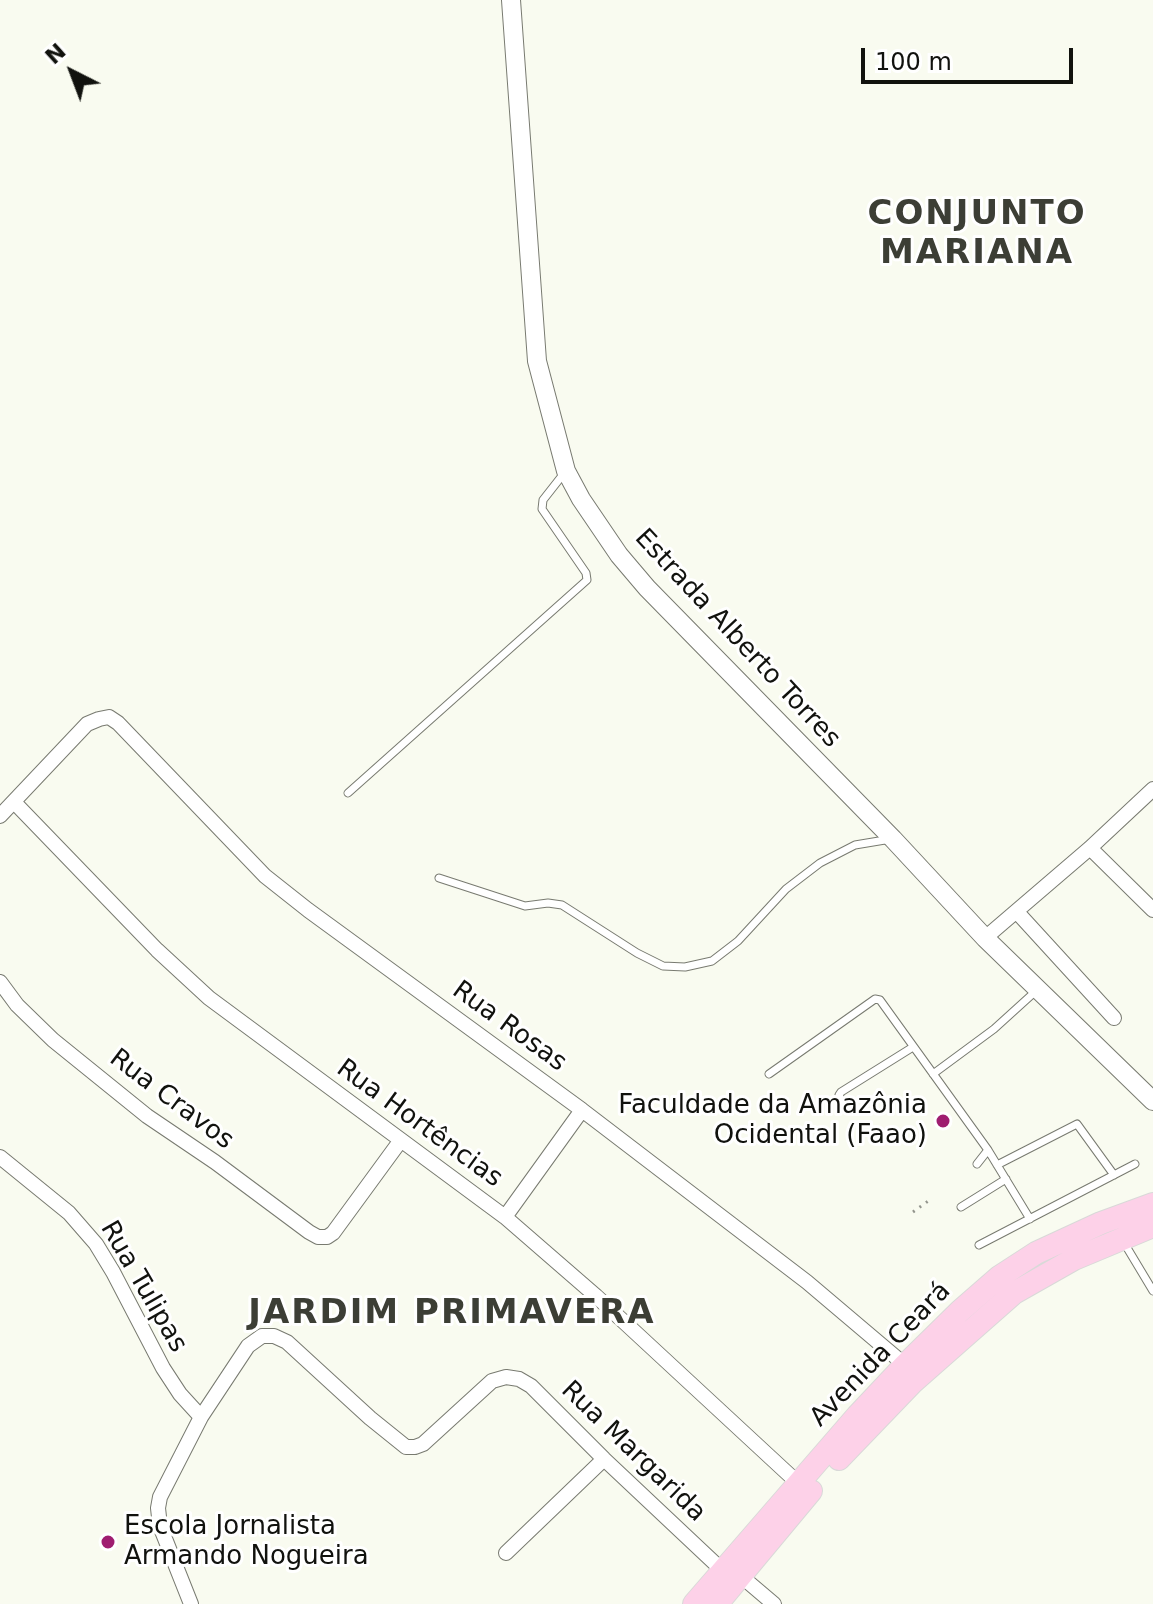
<!DOCTYPE html>
<html>
<head>
<meta charset="utf-8">
<style>
	body { margin:0 }
	#map { position:relative; width:1153px; height:1604px; overflow:hidden; background:#f9fbf0; font-family:"DejaVu Sans",sans-serif }
	canvas { display:block }
	.north { position:absolute; left:32px; top:32px; width:80px; height:80px; -webkit-text-stroke:6px #fff; paint-order:stroke; rotate:318deg; font-size:22px; font-weight:700; line-height:32px; text-align:center; color:#11120e }
	.north::after { content:''; display:block; margin:auto; width:28px; height:36px; background:#11120e; clip-path:polygon(50% 0,100% 100%,50% 72%,0 100%) }
	.scale { position:absolute; left:861px; top:48px; width:212px; height:36px; box-sizing:border-box; border:4px solid #11120e; border-top:0; padding-left:10px; font-size:24px; line-height:28px; white-space:nowrap; color:#11120e; -webkit-text-stroke:6px #fff; paint-order:stroke }
</style>
</head>
<body>
<div id="map">
<canvas width="1153" height="1604"></canvas>
<div class="north">N</div>
<div class="scale">100 m</div>
</div>
<script>
const c = document.querySelector('canvas').getContext('2d');
c.lineJoin = 'round';
const toPath = rows => new Path2D(rows.map(r => 'M' + r).join(''));
function trace(path, color, width, dash) { c.strokeStyle = color; c.lineWidth = width; c.lineCap = dash ? 'butt' : 'round'; c.setLineDash(dash || []); c.stroke(path); }
function write(font, color, halo, rows, align = 'center') {
  c.font = font + ' "DejaVu Sans",sans-serif'; c.lineWidth = 6; c.setLineDash([]); c.textBaseline = 'middle'; c.strokeStyle = halo; c.fillStyle = color; for (const [text, x, y, turn = 0] of rows) {
    c.save(); c.translate(x, y); c.rotate((+turn || 0) * Math.PI / 180); c.textAlign = isNaN(turn) ? turn : align; if (halo) c.strokeText(text, 0, 0); c.fillText(text, 0, 0); c.restore();
  }
}
const lane = toPath([
	[348,793,587,580,586,573,542,509,543,500,565,472],
	[439,878,525,906,548,903,562,905,637,953,663,966,685,967,712,961,738,941,786,889,820,863,855,845,891,839],
	[769,1074,875,999,880,1000,988,1150,977,1164],
	[933,1074,994,1029,1037,990],
	[842,1101,839,1095,841,1092,913,1047],
	[988,1150,1030,1219],
	[997,1165,1077,1124,1114,1175],
	[961,1207,1006,1179],
	[1123,1241,1153,1291],
	[979,1245,1135,1164]
]);
const street = toPath([
	[14,802,157,950,209,998,505,1217,596,1296,798,1483],
	[0,816,87,724,99,719,109,717,118,723,265,876,308,910,582,1110,807,1282,905,1365],
	[1090,848,1153,910],
	[1017,912,1114,1018],
	[985,938,1090,848,1153,789],
	[0,982,17,1005,53,1040,147,1116,215,1162,309,1232,318,1237,327,1237,333,1233,401,1140],
	[0,1157,69,1213,96,1244,113,1272,163,1368,180,1394,201,1417],
	[505,1217,582,1110],
	[506,1553,604,1459],
	[741,1576,774,1604],
	[191,1604,160,1526,158,1508,160,1497,201,1417,248,1346,262,1336,274,1336,287,1342,370,1418,406,1447,415,1447,423,1444,492,1381,506,1377,519,1379,531,1386,604,1459,723,1571]
]);
const secondary = toPath([
	[511,0,537,361,566,471,581,499,619,555,647,588,893,839,985,938,1153,1101]
]);
const primary = toPath([
	[839,1459,913,1382,1014,1293,1074,1259,1153,1226],
	[694,1604,857,1416,905,1365,960,1311,999,1277,1036,1253,1101,1223,1153,1204],
	[717,1604,811,1491]
]);
trace(lane, '#787a70', 9);
trace(street, '#787a70', 16);
trace(secondary, '#787a70', 20);
trace(primary, '#d9d9d8', 24);
trace(toPath([
	[886,1103,898,1093],
	[913,1212,931,1199]
]), '#93958d', 3, [2, 6]);
trace(lane, '#fff', 7);
trace(street, '#fff', 14);
trace(secondary, '#fff', 18);
trace(primary, '#fdd1e8', 22);
for (const [x, y, r, color] of [
	[943,1121,8,"#9f1d70"],
	[108,1542,8,"#9f1d70"]
]) { const dot = new Path2D(); dot.arc(x, y, r, 0, 2 * Math.PI); c.fillStyle = color; c.fill(dot); trace(dot, '#fff', 3); }
write('26px', '#11120e', '#fff', [
	["Estrada Alberto Torres",737,639,47],
	["Rua Rosas",509,1027,36],
	["Rua Cravos",171,1100,37],
	["Rua Hortências",419,1124,36],
	["Rua Tulipas",143,1287,60],
	["Avenida Ceará",881,1355,-46],
	["Rua Margarida",633,1452,44]
]);
write('26px', '#11120e', '#fff', [
	["Faculdade da Amazônia",927,1106],
	["Ocidental (Faao)",927,1136],
	["Escola Jornalista",124,1527,"left"],
	["Armando Nogueira",124,1557,"left"]
], 'right');
c.letterSpacing = '2px';
write('bold 34px', '#3c3e35', '#fff', [
	["CONJUNTO",977,215],
	["MARIANA",977,254],
	["JARDIM PRIMAVERA",452,1314]
]);
c.letterSpacing = '0px';
</script>
</body>
</html>
